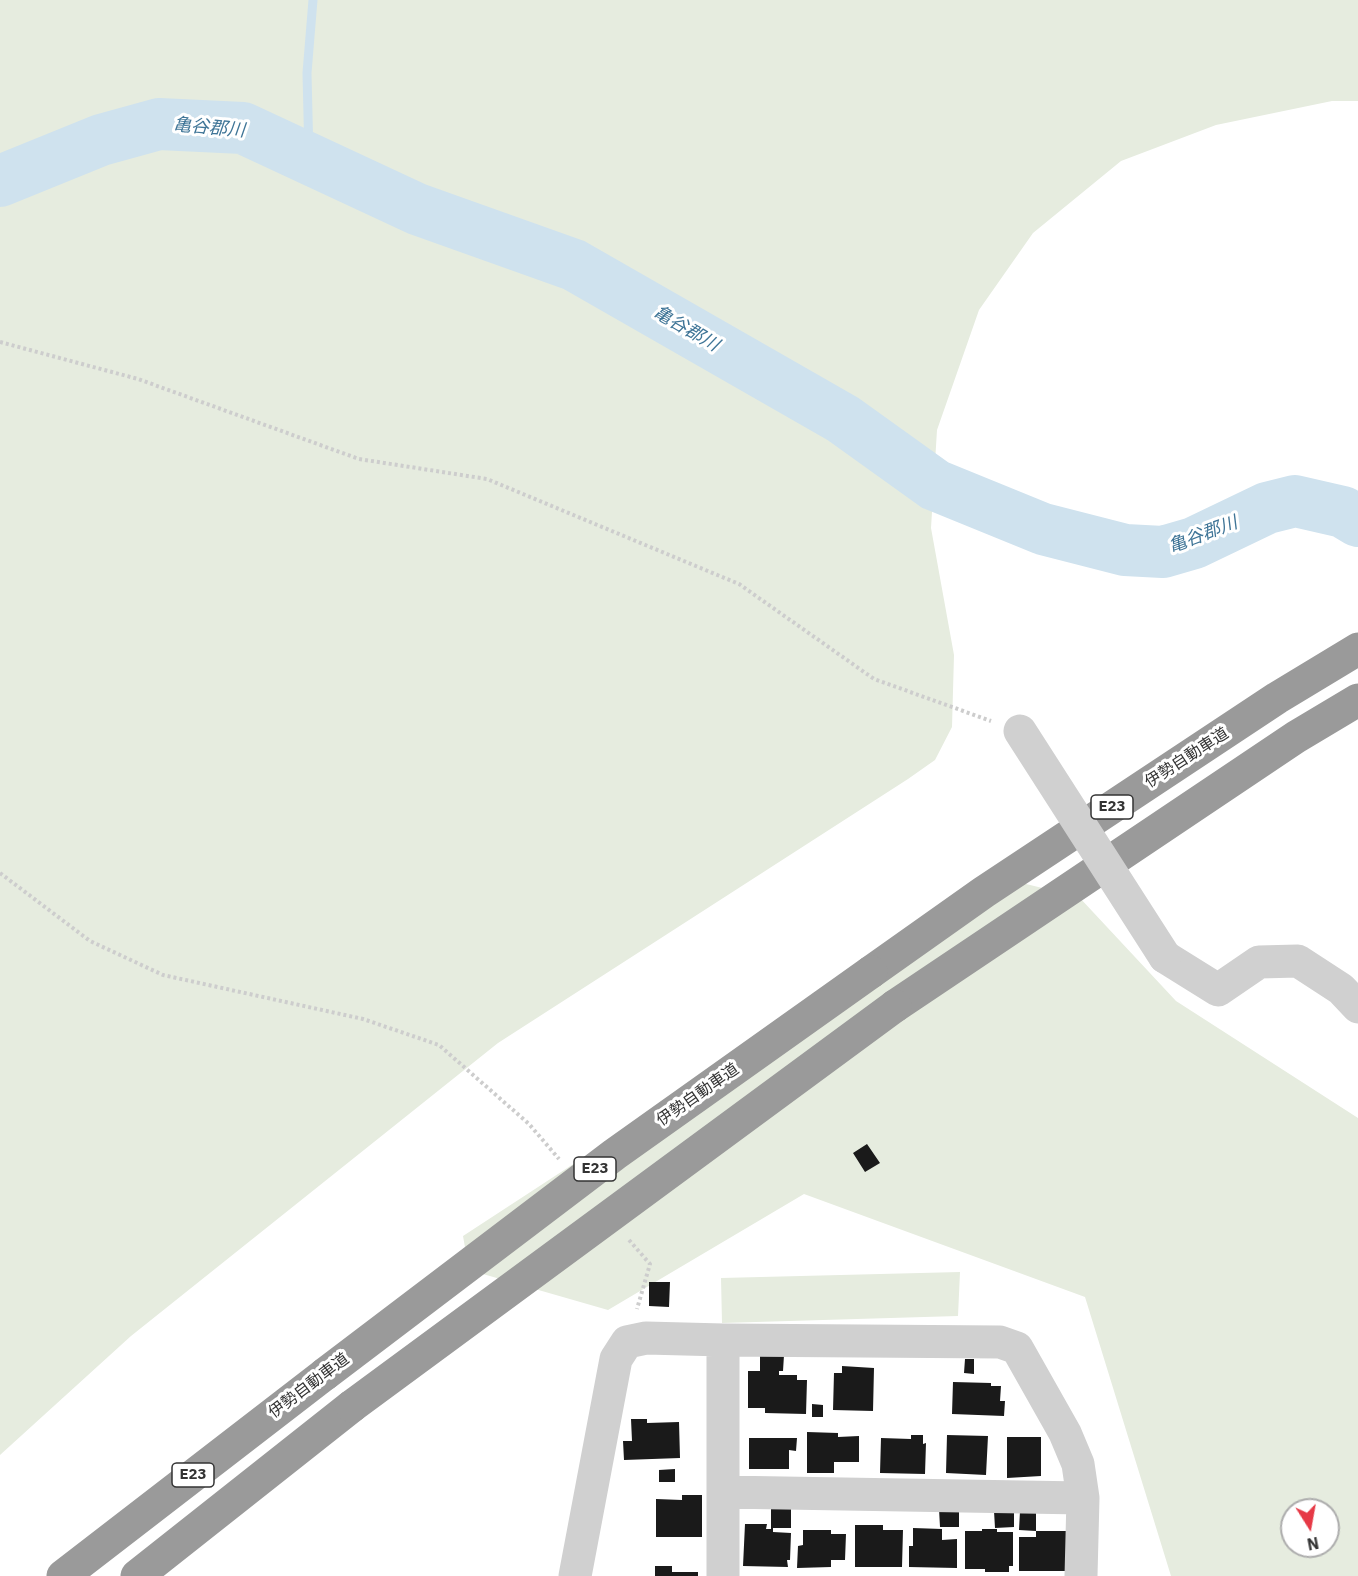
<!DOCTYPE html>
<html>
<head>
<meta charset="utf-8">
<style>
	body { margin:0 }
	#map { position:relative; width:1358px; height:1576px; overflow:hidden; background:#fff; font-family:"IBM Plex Sans",sans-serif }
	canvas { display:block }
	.north { position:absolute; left:1280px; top:1498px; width:60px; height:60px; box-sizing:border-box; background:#fff; border:2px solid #adadad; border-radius:50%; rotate:169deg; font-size:16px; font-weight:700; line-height:24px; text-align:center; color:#333 }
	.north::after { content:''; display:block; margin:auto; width:21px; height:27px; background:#e63946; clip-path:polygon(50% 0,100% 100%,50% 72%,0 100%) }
</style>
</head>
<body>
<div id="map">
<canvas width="1358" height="1576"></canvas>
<div class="north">N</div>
</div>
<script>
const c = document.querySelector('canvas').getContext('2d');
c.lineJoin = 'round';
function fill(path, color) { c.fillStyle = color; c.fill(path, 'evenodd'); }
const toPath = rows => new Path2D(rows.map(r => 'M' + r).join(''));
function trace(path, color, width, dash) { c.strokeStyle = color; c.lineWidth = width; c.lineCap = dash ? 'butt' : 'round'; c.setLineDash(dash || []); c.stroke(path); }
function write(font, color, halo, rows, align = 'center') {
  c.font = font + ' "IBM Plex Sans","Noto Sans JP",sans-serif'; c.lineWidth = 6; c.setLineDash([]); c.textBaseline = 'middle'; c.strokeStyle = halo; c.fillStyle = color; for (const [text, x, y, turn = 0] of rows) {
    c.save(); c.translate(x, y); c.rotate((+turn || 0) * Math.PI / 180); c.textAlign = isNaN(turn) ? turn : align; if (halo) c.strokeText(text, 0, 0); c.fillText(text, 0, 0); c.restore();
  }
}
fill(toPath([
	[0,0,1358,0,1358,101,1332,101,1216,125,1121,161,1033,233,979,310,937,430,931,528,954,655,952,727,935,760,908,779,498,1043,131,1336,0,1455],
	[1022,883,1079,897,1176,1001,1358,1118,1358,1576,1171,1576,1085,1297,804,1194,608,1310,469,1270,463,1236,869,971],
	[1292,1510,1328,1510,1328,1546,1292,1546],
	[960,1272,958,1316,722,1323,721,1278]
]), '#e6ecdf');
trace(toPath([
	[309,157,307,73,313,0]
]), '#cfe2ee', 9);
trace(toPath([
	[0,181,101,140,159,124,243,128,417,209,574,265,843,419,935,485,1043,529,1125,550,1163,552,1194,543,1267,508,1295,501,1343,512,1358,521]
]), '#cfe2ee', 52);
fill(toPath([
	[867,1144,880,1163,865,1172,853,1153],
	[649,1282,670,1282,669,1307,649,1306],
	[760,1355,784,1355,783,1371,779,1371,779,1375,797,1375,797,1380,807,1380,806,1414,765,1413,765,1408,748,1408,748,1371,760,1371],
	[965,1359,974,1359,974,1374,964,1373],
	[842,1366,874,1368,873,1411,833,1410,834,1373,842,1373],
	[953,1382,991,1383,991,1386,1001,1386,1000,1401,1005,1401,1004,1416,952,1414],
	[812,1404,823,1405,823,1417,812,1417],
	[631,1419,647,1419,647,1423,679,1422,680,1458,624,1460,623,1441,632,1441],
	[807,1432,838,1433,838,1437,859,1436,859,1462,834,1462,834,1473,807,1473],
	[911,1435,923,1435,923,1444,926,1443,925,1474,880,1473,881,1438,911,1439],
	[947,1435,988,1436,986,1475,946,1473],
	[1007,1437,1041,1437,1041,1476,1007,1478],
	[749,1438,797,1438,796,1451,789,1450,789,1469,749,1469],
	[675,1469,675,1482,659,1482,659,1470],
	[682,1495,702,1495,702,1537,656,1537,656,1499,682,1500],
	[771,1509,791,1509,791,1528,773,1528,773,1532,791,1533,790,1560,787,1560,788,1567,743,1566,745,1524,767,1524,766,1529,771,1529],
	[939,1509,959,1509,959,1527,940,1527],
	[1014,1510,1014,1527,995,1528,994,1511],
	[1020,1511,1036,1511,1036,1531,1019,1530],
	[855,1525,883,1525,883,1530,903,1530,902,1567,855,1567],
	[913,1528,942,1529,942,1540,957,1539,957,1568,909,1567,909,1546,913,1546],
	[982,1529,997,1529,997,1532,1013,1532,1013,1566,1009,1566,1009,1572,985,1572,985,1569,965,1569,965,1531,982,1531],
	[803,1530,831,1530,831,1534,846,1534,845,1560,831,1560,831,1567,797,1568,798,1546,803,1545],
	[1036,1531,1067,1531,1067,1571,1019,1571,1019,1537,1036,1537],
	[655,1566,672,1566,672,1572,698,1572,698,1576,655,1576]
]), '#1a1a1a');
trace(toPath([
	[0,342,138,379,359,459,487,479,739,584,874,679,991,721],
	[0,873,90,941,163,975,363,1019,439,1045,529,1124,559,1159],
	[629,1240,650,1264,637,1309]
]), '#cdcdcd', 4, [3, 3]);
trace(toPath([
	[1165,957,1218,990,1259,962,1298,961,1341,989,1358,1007],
	[723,1340,723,1576],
	[724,1492,1083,1498],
	[575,1576,616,1359,627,1342,646,1338,723,1340,1000,1342,1017,1348,1065,1433,1078,1464,1083,1498,1081,1576]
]), '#d0d0d0', 33);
trace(toPath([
	[871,972,984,892,1277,698,1358,649],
	[895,1006,1296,737,1358,700],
	[63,1576,325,1374],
	[137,1576,352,1406]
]), '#9a9a9a', 33);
trace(toPath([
	[1020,731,1165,957]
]), '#d0d0d0', 33);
trace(toPath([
	[325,1374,615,1154,871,972],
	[352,1406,895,1006]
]), '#9a9a9a', 33);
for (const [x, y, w] of [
	[1112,807,42],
	[595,1169,42],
	[193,1475,42]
]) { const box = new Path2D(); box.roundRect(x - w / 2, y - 12, w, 24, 4.5); c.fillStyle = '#fff'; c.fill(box); trace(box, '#333', 1.5); }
write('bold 15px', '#333', null, [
	["E23",1112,807],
	["E23",595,1169],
	["E23",193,1475]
]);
write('16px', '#333', '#fff', [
	["伊勢自動車道",1187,758,-33],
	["伊勢自動車道",698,1095,-35],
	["伊勢自動車道",309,1386,-37]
]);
write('italic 18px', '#3f7597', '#fff', [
	["亀谷郡川",209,128,5],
	["亀谷郡川",686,329,30],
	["亀谷郡川",1203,535,-21]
]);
</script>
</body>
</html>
